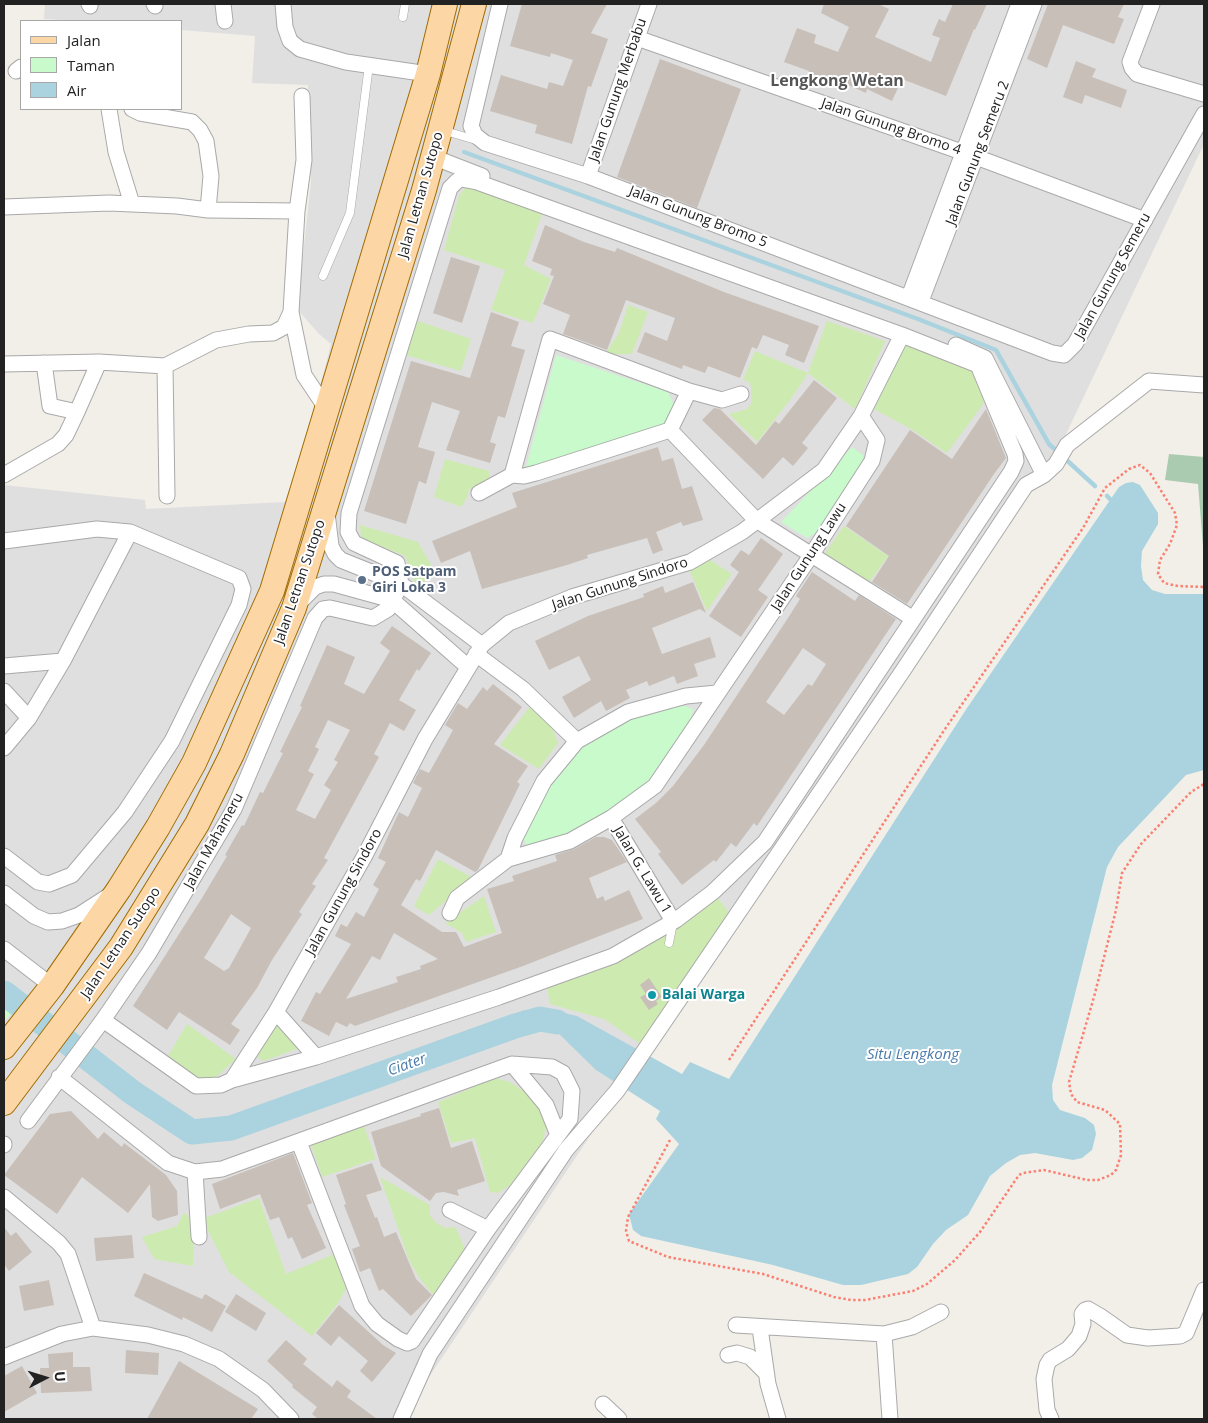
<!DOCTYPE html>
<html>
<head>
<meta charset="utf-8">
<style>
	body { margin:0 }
	#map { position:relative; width:1208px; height:1423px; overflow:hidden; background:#f2efe9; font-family:"Open Sans",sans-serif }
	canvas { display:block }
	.frame { position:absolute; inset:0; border:5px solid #222; pointer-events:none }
	.legend { position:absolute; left:20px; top:20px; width:162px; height:90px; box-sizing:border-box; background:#fff; border:1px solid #a7a7a7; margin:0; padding:6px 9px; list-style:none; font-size:15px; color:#222 }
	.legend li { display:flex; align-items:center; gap:10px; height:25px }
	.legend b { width:25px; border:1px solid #a7a7a7 }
	.north { position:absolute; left:20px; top:1353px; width:50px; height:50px; -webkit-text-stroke:4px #fff; paint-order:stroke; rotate:85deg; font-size:14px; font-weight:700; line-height:20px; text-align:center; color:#222 }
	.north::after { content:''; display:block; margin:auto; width:18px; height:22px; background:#222; clip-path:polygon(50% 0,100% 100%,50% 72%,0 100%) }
</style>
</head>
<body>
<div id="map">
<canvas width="1208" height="1423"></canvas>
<div class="frame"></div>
<ul class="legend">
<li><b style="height:6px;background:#fcd6a4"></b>Jalan</li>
<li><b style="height:14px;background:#c8facc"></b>Taman</li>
<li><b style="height:14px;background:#aad3df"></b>Air</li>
</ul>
<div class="north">U</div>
</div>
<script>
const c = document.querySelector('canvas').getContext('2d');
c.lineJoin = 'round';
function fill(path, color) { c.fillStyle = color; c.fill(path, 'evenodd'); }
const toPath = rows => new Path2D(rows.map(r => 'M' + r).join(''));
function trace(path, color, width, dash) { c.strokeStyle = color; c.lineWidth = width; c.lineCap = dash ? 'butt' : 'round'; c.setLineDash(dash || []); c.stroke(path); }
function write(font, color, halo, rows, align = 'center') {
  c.font = font + ' "Open Sans",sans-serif'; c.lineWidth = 4; c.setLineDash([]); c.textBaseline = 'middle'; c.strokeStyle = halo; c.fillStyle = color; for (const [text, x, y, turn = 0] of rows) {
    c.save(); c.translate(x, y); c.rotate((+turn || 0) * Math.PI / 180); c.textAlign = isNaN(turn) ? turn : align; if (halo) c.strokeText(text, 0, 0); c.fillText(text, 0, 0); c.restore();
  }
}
fill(toPath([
	[45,4,1204,4,1204,144,1047,474,1005,515,401,1419,4,1419,4,485,145,500,146,509,285,502,308,432,331,344,319,334,297,309,311,182,308,85,252,83,255,36,181,30,181,21,76,21,44,19]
]), '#e0dfdf');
fill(toPath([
	[467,185,543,211,524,265,551,279,533,323,491,310,505,270,444,250,459,196],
	[628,305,648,312,632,354,605,354,619,333],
	[412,319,471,339,461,371,402,354],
	[827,321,885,341,855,409,808,373,793,396,757,442,729,414,747,409,751,404,751,387,749,382,743,380,755,351,808,373],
	[906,343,974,370,984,403,947,453,911,429,874,409],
	[445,459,489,471,489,481,469,489,467,498,461,507,434,497],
	[360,525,418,542,434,570,419,587,414,581,405,556,361,538],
	[844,526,888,556,867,585,823,556],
	[707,558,732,574,707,611,688,567],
	[531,705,553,730,558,743,539,769,500,745],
	[438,859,477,880,448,899,429,915,414,906],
	[713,892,735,920,642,1045,604,1019,550,1004,546,981,676,920],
	[484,896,496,932,466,942,462,933,445,923],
	[277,1019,307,1045,264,1061,254,1055],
	[187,1024,236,1059,215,1078,204,1079,192,1075,168,1056],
	[495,1078,510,1082,527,1093,540,1107,545,1117,546,1126,543,1140,534,1156,510,1185,498,1193,490,1192,475,1138,451,1143,438,1102],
	[364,1126,376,1159,322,1177,311,1144],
	[380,1177,430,1205,430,1215,435,1222,445,1228,454,1227,457,1230,466,1252,436,1298,420,1279,409,1260],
	[259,1198,286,1274,334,1254,346,1289,338,1303,312,1336,229,1272,202,1219],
	[184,1212,194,1223,193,1266,154,1259,142,1237,177,1226]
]), '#cdebb0');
fill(toPath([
	[1169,454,1204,457,1204,559,1198,484,1165,480]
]), '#aacbaf');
fill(toPath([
	[556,355,668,392,676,409,665,427,534,468,526,467],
	[852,447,863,455,863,461,819,531,807,538,781,522],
	[682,705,693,709,691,721,655,786,611,818,533,848,526,845,522,834,526,816,577,741,628,712],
	[4,980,25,997,4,1022]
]), '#c8facc');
fill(toPath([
	[1133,482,1140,485,1158,513,1158,524,1142,551,1141,566,1143,580,1152,590,1165,594,1204,594,1204,770,1186,775,1118,847,1107,867,1052,1085,1053,1100,1060,1110,1085,1118,1094,1125,1096,1134,1092,1150,1082,1158,1073,1160,1035,1153,1020,1155,1006,1163,990,1176,968,1215,946,1230,933,1244,917,1267,908,1274,861,1285,843,1285,773,1265,641,1236,633,1230,629,1214,679,1144,656,1119,660,1111,596,1070,554,1029,538,1026,526,1032,521,1011,543,1008,577,1016,682,1074,690,1062,729,1079,967,708,1119,487,1126,483]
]), '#aad3df');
trace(toPath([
	[464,152,918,319,996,350,1049,444,1095,486],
	[1107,496,1111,500]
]), '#aad3df', 4.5);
trace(toPath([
	[4,993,133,1093,192,1132,231,1128,515,1026,540,1019,557,1022]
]), '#aad3df', 25);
fill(toPath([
	[522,4,607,4,591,33,608,39,591,87,588,86,572,144,535,133,537,125,490,111,501,75,547,89,549,82,563,86,573,60,551,53,550,57,510,46],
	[824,4,878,4,889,9,875,37,931,62,940,38,932,35,939,19,945,22,953,4,987,4,975,30,974,29,946,96,902,79,892,101,867,89,866,93,844,83,843,86,808,74,809,71,784,62,797,28,816,35,814,43,838,52,849,27,821,13],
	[1048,4,1124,4,1118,17,1124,19,1114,44,1063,25,1047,68,1027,59],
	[660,59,741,89,697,208,617,177],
	[1076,61,1096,69,1092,77,1127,90,1121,108,1085,95,1082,104,1063,97],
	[545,225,584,242,615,252,617,248,724,292,819,326,804,363,785,355,789,345,763,335,757,349,752,347,740,378,708,366,705,373,683,365,682,369,637,352,645,332,667,341,675,318,626,300,607,350,563,334,570,315,543,304,554,276,550,275,552,269,532,261],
	[451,257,480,266,462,323,433,313],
	[491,312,519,322,511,346,525,350,505,418,498,416,490,442,496,444,490,463,446,450,460,411,432,402,418,447,435,452,426,484,419,481,406,524,364,511,411,361,470,378],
	[814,380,837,398,802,443,808,448,793,466,783,457,763,479,702,420,714,408,720,409,756,445,775,421,779,424],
	[986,409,1006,458,994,474,907,604,872,582,889,556,846,526,910,430,952,459],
	[658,447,662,461,673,458,682,489,692,486,703,520,683,526,681,522,656,532,663,550,653,554,647,538,587,555,588,558,567,565,482,589,470,551,441,563,432,541,517,507,512,493],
	[761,538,783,554,758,590,768,597,741,637,709,616,739,572,730,565,741,550,749,555],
	[812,572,855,601,859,595,896,619,757,826,754,823,736,847,731,843,716,862,714,860,682,885,658,854,661,852,635,819,656,803,673,786,704,745,788,618,800,599,796,596],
	[803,648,826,664,812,686,808,684,784,715,766,702],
	[693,582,706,613,700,609,652,628,662,654,710,637,716,657,694,664,698,676,677,684,674,676,649,686,647,681,626,690,630,698,606,711,601,701,574,718,562,697,591,680,579,656,549,670,535,641,588,616,644,597,643,594,663,586,665,593],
	[392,626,431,653,419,671,417,669,399,700,416,710,404,731,390,723,374,754,379,757,324,858,328,860,312,884,316,886,299,912,302,914,272,960,257,988,231,1024,240,1030,230,1045,179,1012,167,1030,133,1006,202,898,227,856,225,855,242,825,244,826,260,792,263,793,283,753,280,752,302,707,300,706,327,645,355,657,344,684,364,694,390,651,380,643],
	[328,720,350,730,334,760,338,762,324,785,331,790,315,819,296,810,314,774,308,771,319,749,315,747],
	[231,914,251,928,229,968,224,971,204,958],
	[493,684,522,707,494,744,528,766,517,782,520,784,478,870,475,872,436,850,420,881,416,879,401,905,442,932,456,932,464,947,502,933,487,889,514,881,512,876,557,861,555,855,574,849,596,837,604,837,612,840,627,862,589,878,597,899,603,896,605,901,629,890,643,919,523,966,355,1026,350,1023,347,1027,336,1022,329,1036,301,1021,316,992,320,994,351,944,335,936,341,924,347,927,356,912,364,917,379,889,373,885,386,862,378,858,399,812,408,817,422,788,413,783,420,769,429,773,453,730,445,725,458,703,467,709,483,687,487,691],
	[394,933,438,959,420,966,421,969,396,977,398,982,346,999,372,956,380,960],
	[649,978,662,997,656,1001,658,1004,649,1010,640,997,646,994,640,985],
	[439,1108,451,1148,472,1141,485,1181,457,1190,459,1196,444,1192,436,1193,430,1201,381,1166,371,1132,421,1116,420,1114],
	[71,1111,98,1139,104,1132,122,1147,124,1143,166,1175,177,1191,178,1215,158,1221,152,1217,150,1184,128,1213,82,1177,57,1214,4,1175,50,1114],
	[293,1153,312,1203,307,1205,326,1248,302,1259,292,1237,288,1239,279,1217,270,1220,260,1194,220,1209,212,1184],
	[372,1163,382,1190,366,1195,375,1218,377,1217,384,1237,396,1232,416,1279,432,1295,411,1316,383,1289,379,1291,370,1268,360,1272,352,1249,360,1246,344,1205,346,1204,336,1175],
	[4,1227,11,1236,16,1232,32,1252,9,1271,4,1264],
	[132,1235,134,1258,96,1261,94,1238],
	[144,1273,202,1299,205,1294,226,1306,212,1332,183,1317,182,1320,134,1296],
	[49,1280,54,1305,24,1311,19,1286],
	[236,1294,266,1313,256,1331,225,1312],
	[339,1305,383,1345,396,1353,372,1382,360,1371,368,1361,339,1336,331,1346,316,1333],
	[286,1340,307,1359,303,1364,332,1387,337,1380,351,1391,347,1397,377,1419,318,1419,312,1414,317,1407,292,1387,293,1385,267,1361],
	[126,1350,159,1353,158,1375,125,1373],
	[73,1352,73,1367,90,1367,92,1391,41,1393,40,1368,49,1368,48,1354],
	[179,1361,258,1409,251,1419,147,1419],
	[22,1366,37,1393,4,1412,4,1376]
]), '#c7bfb8');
const lane = toPath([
	[403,17,405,4],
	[442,130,476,140],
	[323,276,350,213,369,65],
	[669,943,673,923]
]);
const street = toPath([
	[89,4,90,6],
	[154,4,155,6],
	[223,4,225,21],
	[283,4,285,27,290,41,300,49,346,62,428,74],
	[500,4,471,126,475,135,485,143,588,176,1052,353,1064,355,1075,344,1204,114],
	[1152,4,1130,62,1132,68,1137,74,1204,94],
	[637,38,976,157,1145,220],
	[16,71,21,67],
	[109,109,116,152,132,204],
	[132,109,140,113,192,122,200,130,206,141,211,176,208,210],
	[433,157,482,176],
	[588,176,649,4],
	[4,207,109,203,177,206,208,210,297,211,291,312,304,375,326,408],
	[297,211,304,160,302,96],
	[909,297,1019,4],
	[921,301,1034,4],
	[956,345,985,358,1044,475],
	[4,364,99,362,165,366,216,340,249,334,273,333,284,327,291,312],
	[165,366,167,496],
	[689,391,670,430,756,520,912,618],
	[77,412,99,362],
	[670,430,536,473,524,476,512,475,550,339,689,391,722,400,741,394],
	[4,475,58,444,66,435,77,412,50,406,44,363],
	[479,493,512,475],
	[327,513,331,546,335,554,341,560,401,584,482,645],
	[4,541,97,529,130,532,239,578,243,589,239,605,172,741,125,812,72,875,49,884,38,882,4,856],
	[299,603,315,587,324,584,334,584,392,600,468,667],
	[476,654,523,689,577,741],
	[4,666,63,661],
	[4,691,29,718],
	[4,748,29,718,63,661,130,532],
	[611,818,673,921],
	[508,859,515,838,544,781,577,741,628,712,686,696,717,693],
	[4,893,34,916,48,922,62,921,79,915,107,897],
	[450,913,457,898,508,859,570,841,611,818,655,786,812,554,872,461,877,440,861,416],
	[4,949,52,986],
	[276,1012,364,857,425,739,482,645,509,623,572,597,690,562,742,532,824,470,861,416,902,335],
	[103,1020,196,1086,221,1085,232,1080,276,1012,316,1057],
	[512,1064,546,1105,558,1135],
	[59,1077,168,1163,195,1172,222,1169,512,1064,552,1067,563,1073,572,1091,570,1119,488,1229,412,1341,407,1343,398,1339,377,1324,362,1306,299,1142],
	[28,1121,103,1020,149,953,234,809,315,618,323,609,330,608,373,618,388,609,401,584,397,563,354,543,348,532,349,513,450,188,457,181,461,179,477,182,902,335,978,365,1015,454,1016,461,1011,472,765,842,713,892,676,920,613,956,499,997,316,1057,232,1080],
	[4,1145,4,1144],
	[195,1172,199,1237],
	[4,1197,59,1243,68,1254,93,1328],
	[450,1210,488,1229],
	[736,1325,884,1334,912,1327,941,1312],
	[760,1328,768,1384,778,1419],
	[884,1334,890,1419],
	[728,1355,737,1353,750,1357,766,1373],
	[4,1357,62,1334,93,1328,148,1335,184,1344,219,1359,263,1390,291,1419],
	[603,1404,619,1419],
	[401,1419,430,1354,566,1150,617,1091,904,669,1026,485,1044,475,1056,464,1067,445,1149,381,1204,385],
	[1051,1419,1047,1410,1044,1379,1047,1365,1050,1360,1068,1349,1079,1336,1083,1324,1082,1314,1085,1310,1088,1309,1100,1316,1127,1335,1148,1338,1180,1336,1186,1333,1204,1290]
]);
const primary = toPath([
	[4,1047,52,986,119,889,158,827,194,763,272,591,428,74,445,4],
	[4,1103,121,947,197,824,232,754,294,608,424,190,474,4]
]);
trace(lane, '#a9a9a9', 9);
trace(street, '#a9a9a9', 17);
trace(primary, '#a06b00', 26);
trace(toPath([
	[729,1060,945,729,1083,528,1105,488,1129,469,1140,465,1150,473,1175,513,1177,525,1170,544,1160,560,1158,574,1164,583,1178,586,1204,587],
	[670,1140,628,1217,626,1231,629,1241,668,1257,763,1274,834,1297,851,1300,865,1300,913,1291,927,1284,955,1260,980,1232,1019,1175,1023,1173,1044,1170,1087,1180,1098,1180,1111,1175,1116,1170,1121,1155,1120,1124,1105,1110,1077,1102,1071,1094,1069,1082,1094,997,1116,910,1122,873,1141,844,1191,792,1204,784]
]), '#fa8072', 2.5, [2.5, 2.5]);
trace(lane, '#fff', 8);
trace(street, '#fff', 15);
trace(primary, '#fcd6a4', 24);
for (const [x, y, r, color] of [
	[362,580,5,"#5c6f8a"],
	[652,995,5,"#0f9aa8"]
]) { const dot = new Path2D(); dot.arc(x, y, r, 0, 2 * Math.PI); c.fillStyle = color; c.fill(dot); trace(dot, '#fff', 2); }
write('14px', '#222', '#fff', [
	["Jalan Gunung Merbabu",618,90,-71],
	["Jalan Gunung Bromo 4",891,127,19],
	["Jalan Gunung Semeru 2",978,153,-69],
	["Jalan Letnan Sutopo",421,195,-74],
	["Jalan Gunung Bromo 5",698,217,21],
	["Jalan Gunung Semeru",1113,276,-61],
	["Jalan Gunung Lawu",809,557,-57],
	["Jalan Letnan Sutopo",300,582,-71],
	["Jalan Gunung Sindoro",620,584,-18],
	["Jalan Mahameru",214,841,-61],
	["Jalan G. Lawu 1",642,870,59],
	["Jalan Gunung Sindoro",344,892,-61],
	["Jalan Letnan Sutopo",121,943,-56]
]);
write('bold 14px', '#4e5e75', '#fff', [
	["POS Satpam",372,572],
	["Giri Loka 3",372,588]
], 'left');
write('bold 14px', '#0d838f', '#fff', [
	["Balai Warga",662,995]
], 'left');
write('italic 15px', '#4a7aab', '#fff', [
	["Situ Lengkong",913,1055],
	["Ciater",407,1065,-20]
]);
write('bold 16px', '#555', '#fff', [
	["Lengkong Wetan",837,81]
]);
</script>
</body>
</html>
